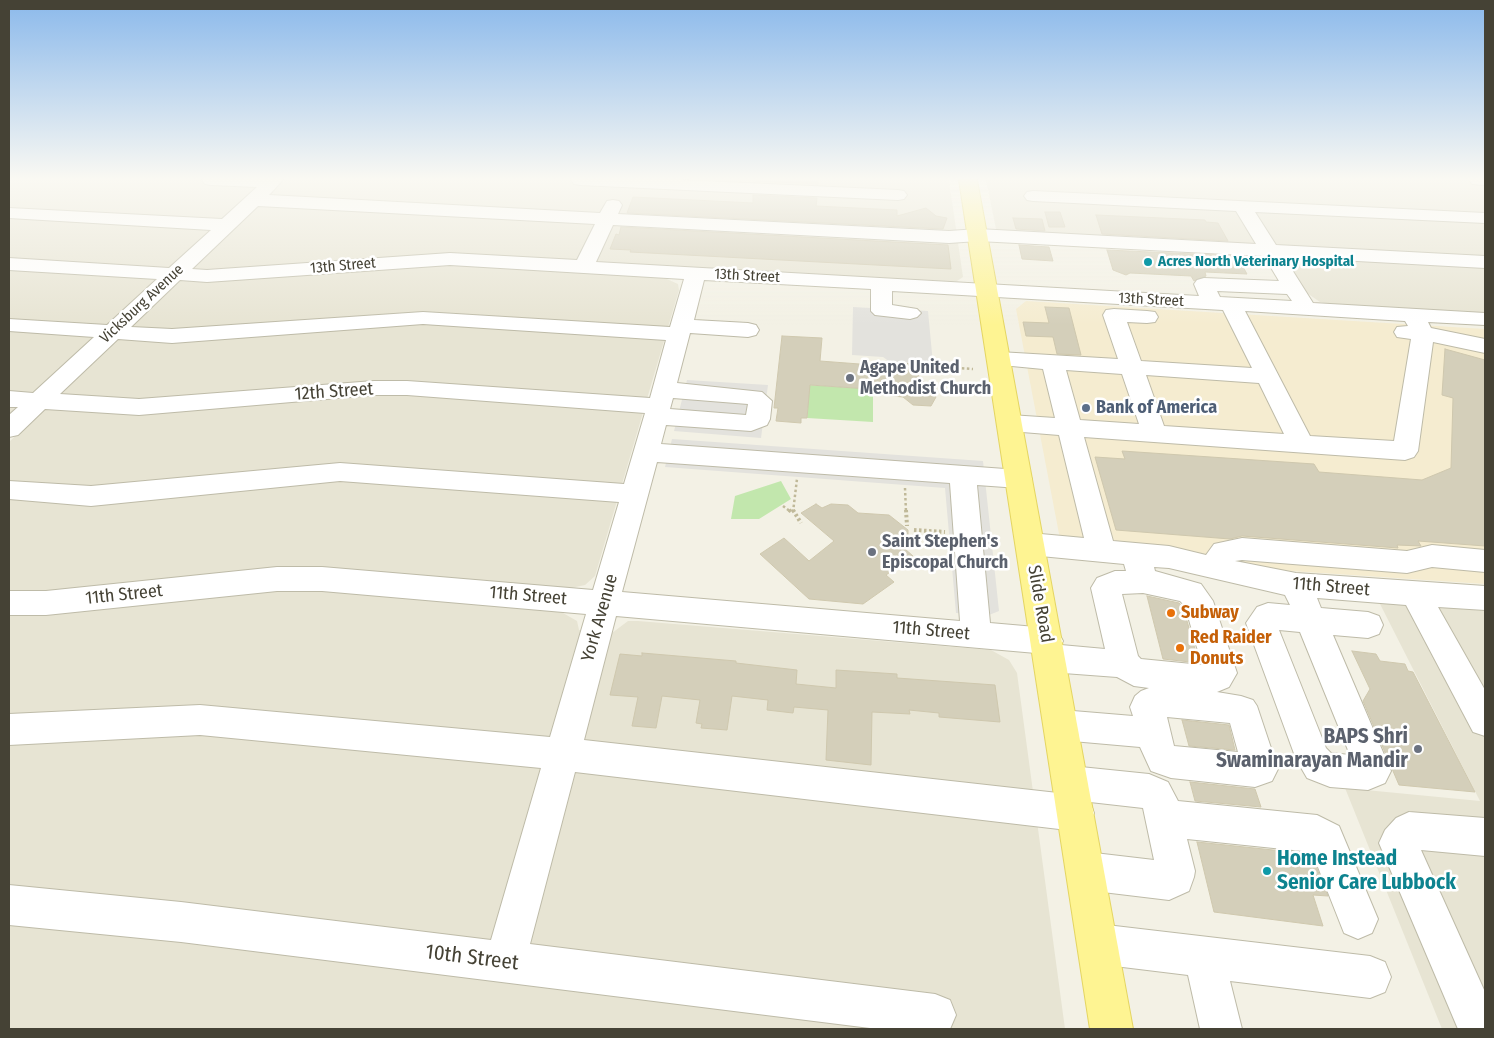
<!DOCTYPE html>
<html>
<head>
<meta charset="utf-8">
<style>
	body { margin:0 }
	#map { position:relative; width:1494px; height:1038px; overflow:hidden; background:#f3f1e5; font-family:"Fira Sans Condensed",sans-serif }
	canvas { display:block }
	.frame { position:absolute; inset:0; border:10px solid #454235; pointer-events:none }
</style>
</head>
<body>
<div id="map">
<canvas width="1494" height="1038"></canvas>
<div class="frame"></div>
</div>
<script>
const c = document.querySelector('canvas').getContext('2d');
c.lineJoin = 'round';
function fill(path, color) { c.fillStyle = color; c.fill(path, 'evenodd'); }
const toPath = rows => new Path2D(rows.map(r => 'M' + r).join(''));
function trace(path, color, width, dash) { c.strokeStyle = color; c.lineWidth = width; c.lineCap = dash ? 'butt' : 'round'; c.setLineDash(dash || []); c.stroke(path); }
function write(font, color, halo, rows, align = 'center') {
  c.font = font + ' "Fira Sans Condensed",sans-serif'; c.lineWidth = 5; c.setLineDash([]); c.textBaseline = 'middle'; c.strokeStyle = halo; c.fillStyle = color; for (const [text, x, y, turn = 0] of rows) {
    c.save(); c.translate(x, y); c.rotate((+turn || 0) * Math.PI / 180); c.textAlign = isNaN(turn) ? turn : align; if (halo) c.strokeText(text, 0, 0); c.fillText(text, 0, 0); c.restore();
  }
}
fill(toPath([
	[9,180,267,180,9,418],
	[285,180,949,180,963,277,957,281,948,282,671,266,667,279,678,284,679,290,595,576,585,585,571,588,563,613,577,621,579,630,612,633,628,621,638,621,991,650,1009,660,1017,673,1065,1029,9,1029,9,442],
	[986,180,1485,180,1485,313,1334,305,1320,302,1307,293,1279,249,997,234],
	[1379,602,1485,611,1485,1029,1442,1029,1345,788,1480,801]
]), '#e7e4d3');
fill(toPath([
	[1026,301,1485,329,1485,584,1247,568,1060,539,1016,309]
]), '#f5ecd0');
fill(toPath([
	[809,385,873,389,873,422,807,418],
	[781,481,791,499,759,519,731,519,735,496]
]), '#c2e7ad');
fill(toPath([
	[853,307,928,311,933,364,890,362,883,357,852,355],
	[687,380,768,385,761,438,674,431],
	[672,439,983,461,999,611,989,615,956,613,945,488,665,467]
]), '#e3e2dd');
const building = toPath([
	[753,180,818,180,818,184,753,181,753,180],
	[753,195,817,198,816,206,897,210,897,216,926,208,936,216,947,218,943,229,627,213,633,197,753,203,753,195],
	[1045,212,1060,212,1065,227,1049,227,1045,212],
	[1096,215,1205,220,1206,222,1218,223,1228,241,1102,234,1096,215],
	[1013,218,1042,219,1045,231,1016,229,1013,218],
	[621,227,948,245,951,269,630,252,631,250,610,249,616,234,619,235,621,227],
	[1019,245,1049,247,1053,261,1022,259,1019,245],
	[1107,250,1237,256,1247,274,1205,272,1206,276,1194,281,1191,276,1130,273,1126,275,1113,270,1107,250],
	[1045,307,1069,308,1081,355,1057,354,1053,337,1026,336,1023,322,1049,323,1045,307],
	[782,336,822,338,820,361,912,368,936,397,931,406,913,405,903,397,883,395,884,390,810,385,807,418,801,418,801,423,776,421,778,408,774,408,782,336],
	[1445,349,1485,360,1485,546,1418,541,1421,546,1397,545,1398,548,1242,536,1230,539,1116,530,1095,457,1125,459,1122,451,1314,464,1319,472,1422,480,1451,468,1453,398,1442,395,1445,349],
	[816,504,822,508,831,504,848,505,858,513,889,515,908,530,908,548,905,549,913,556,886,575,894,582,863,604,809,599,760,554,784,538,809,561,834,541,801,513,816,504],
	[1147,596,1179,603,1183,607,1199,663,1163,659,1147,596],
	[1352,651,1376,654,1380,661,1405,664,1408,671,1413,672,1475,792,1399,785,1363,701,1370,689,1352,651],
	[642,653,736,661,736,663,797,670,796,684,836,688,836,670,897,674,897,678,995,685,1000,722,939,717,939,713,909,710,910,714,872,712,871,765,826,760,828,710,794,707,793,713,767,710,768,700,732,696,727,730,701,728,702,724,696,723,700,700,662,696,656,728,632,726,638,697,610,695,620,654,642,656,642,653],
	[1182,720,1229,725,1235,750,1189,746,1182,720],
	[1190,782,1255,789,1261,807,1195,801,1190,782],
	[1197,842,1311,854,1328,896,1313,895,1323,926,1214,912,1197,842]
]);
fill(building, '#d4cfba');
trace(building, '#cfc8ae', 1);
const minor = toPath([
	[202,180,283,180,269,195,600,213,607,201,613,200,619,201,622,205,618,214,949,231,978,229,1256,244,1236,211,1033,201,1027,200,1024,196,1027,192,1033,191,1485,213,1485,223,1255,212,1276,245,1485,256,1485,268,1284,257,1313,303,1485,313,1485,325,1428,322,1431,328,1485,339,1485,353,1433,342,1418,451,1414,457,1405,460,1084,437,1113,541,1169,546,1206,555,1214,544,1242,538,1407,551,1432,545,1485,550,1485,572,1432,567,1407,573,1242,560,1235,561,1296,573,1485,586,1485,610,1438,607,1485,690,1485,736,1473,732,1406,605,1317,598,1321,608,1368,612,1379,616,1383,625,1379,634,1368,638,1333,635,1391,771,1385,783,1368,790,1330,787,1307,778,1296,759,1246,623,1257,607,1268,603,1290,605,1285,595,1169,568,1154,567,1155,571,1201,584,1213,601,1237,673,1229,687,1217,692,1241,696,1253,700,1257,706,1278,769,1272,781,1255,787,1171,778,1151,771,1140,747,1061,740,1049,736,1044,725,1049,714,1061,710,1133,716,1130,707,1135,696,1141,691,1149,688,1134,686,1117,677,1050,672,1039,668,1034,658,1036,653,616,616,584,740,1058,793,1053,783,1058,771,1071,766,1149,774,1168,782,1178,801,1317,815,1339,826,1378,919,1372,933,1358,939,1344,933,1312,852,1187,839,1195,871,1194,877,1189,891,1169,900,1086,890,1072,885,1067,871,1072,857,1086,852,1154,860,1143,808,1090,802,1094,813,1089,826,1076,831,575,772,530,944,935,994,950,1000,956,1015,950,1029,878,1029,181,942,9,925,9,885,181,902,491,940,541,768,200,735,9,745,9,714,200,705,550,737,586,614,322,591,277,591,46,615,9,615,9,591,46,591,277,567,322,567,593,590,619,502,340,481,91,506,9,499,9,481,91,486,340,463,624,484,645,413,407,395,374,395,139,415,45,409,18,435,9,437,9,415,18,407,9,407,9,391,33,393,94,337,9,331,9,319,107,325,157,279,9,270,9,258,169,268,211,230,9,218,9,208,222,219,257,187,211,185,205,184,202,180],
	[258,206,595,224,577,260,450,253,207,270,192,269,258,206],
	[613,225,949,243,978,241,1264,256,1279,281,1204,278,1197,280,1194,284,1199,296,596,262,613,225],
	[450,265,684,279,670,327,423,312,172,329,131,327,180,280,207,282,450,265],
	[704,280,871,289,871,311,875,315,910,319,917,317,921,313,917,309,892,305,892,291,1223,310,1252,368,1141,361,1127,322,1147,323,1155,322,1158,317,1155,312,1147,311,1114,309,1106,310,1103,315,1118,359,999,352,991,354,988,359,991,364,1043,369,1055,418,1010,415,1001,417,998,423,1001,429,1010,431,1059,435,1084,538,1030,533,1020,536,1016,544,1020,552,1030,555,1124,564,1126,571,1115,571,1097,578,1091,588,1105,649,1061,645,1063,641,1058,632,1047,628,990,623,977,485,1019,488,1028,486,1032,479,1028,472,1019,470,661,444,666,425,751,431,767,425,770,419,772,401,762,392,677,383,690,333,748,337,756,335,759,330,756,325,748,323,694,320,704,280],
	[1217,291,1287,294,1292,301,1220,297,1217,291],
	[1245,311,1405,321,1408,326,1397,327,1394,332,1397,337,1411,339,1394,441,1310,436,1245,311],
	[423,324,666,340,650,398,407,381,374,381,139,399,60,394,118,339,172,343,423,324],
	[1066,370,1122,374,1139,424,1080,420,1066,370],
	[1146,375,1259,383,1284,434,1164,426,1146,375],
	[673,398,748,404,746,415,670,409,673,398],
	[657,462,950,483,960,621,622,592,657,462],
	[1143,593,1180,601,1185,606,1202,665,1141,659,1138,656,1122,594,1143,593],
	[1279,630,1300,632,1350,755,1331,753,1326,748,1279,630],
	[1167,717,1230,723,1238,752,1174,746,1167,717],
	[571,180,681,180,898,190,904,191,907,195,904,199,898,200,580,185,574,184,571,180],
	[1469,180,1485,180,1485,185,1472,184,1469,180],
	[1409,812,1485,818,1485,856,1421,850,1485,992,1485,1029,1458,1029,1379,843,1385,830,1396,818,1409,812],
	[1098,924,1370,956,1385,962,1391,977,1385,992,1370,998,1230,981,1242,1029,1200,1029,1188,975,1098,964,1084,958,1078,944,1084,930,1098,924]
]);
const major = toPath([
	[959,180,977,180,1133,1029,1090,1029,959,180]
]);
trace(minor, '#bebba8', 2);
trace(major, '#e4d562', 2);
trace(toPath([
	[902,364,973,369],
	[905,488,906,512],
	[783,506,791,512],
	[793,512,797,479]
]), '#c0b999', 2.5, [2.5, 2.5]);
trace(toPath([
	[789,510,793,513],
	[793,510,801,523],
	[906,510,907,526],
	[914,530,945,532]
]), '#c0b999', 4, [2.5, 2.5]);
fill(minor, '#fff');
fill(major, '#fef492');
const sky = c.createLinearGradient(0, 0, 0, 325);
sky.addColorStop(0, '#8bb9eb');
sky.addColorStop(0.55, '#faf9f3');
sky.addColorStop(1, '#faf9f300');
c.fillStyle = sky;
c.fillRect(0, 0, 1494, 325);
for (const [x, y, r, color] of [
	[1148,262,5,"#0f9aa8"],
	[850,378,5,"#6b7280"],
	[1086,408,5,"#5c6f8a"],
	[872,552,5,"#6b7280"],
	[1171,613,5,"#e8710a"],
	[1180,648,5,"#e8710a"],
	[1418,749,5,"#6b7280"],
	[1267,871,5,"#0f9aa8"]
]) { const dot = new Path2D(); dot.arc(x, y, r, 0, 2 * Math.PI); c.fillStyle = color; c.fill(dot); trace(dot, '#fff', 2); }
write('bold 15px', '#0d838f', '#fff', [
	["Acres North Veterinary Hospital",1158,262]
], 'left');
write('15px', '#454235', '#fff', [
	["13th Street",343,266,-5],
	["13th Street",747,276,3],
	["13th Street",1151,300,3],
	["Vicksburg Avenue",142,304,-43]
]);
write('bold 18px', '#5b616d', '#fff', [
	["Agape United",860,368],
	["Methodist Church",860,389],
	["Saint Stephen's",882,542],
	["Episcopal Church",882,563]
], 'left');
write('18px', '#454235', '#fff', [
	["12th Street",334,392,-4],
	["11th Street",1331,587,5],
	["11th Street",124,595,-6],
	["11th Street",528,596,5],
	["Slide Road",1040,604,80],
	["York Avenue",600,618,-74],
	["11th Street",931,631,5]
]);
write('bold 18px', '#4e5e75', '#fff', [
	["Bank of America",1096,408]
], 'left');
write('bold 18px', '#c56008', '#fff', [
	["Subway",1181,613],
	["Red Raider",1190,638],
	["Donuts",1190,659]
], 'left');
write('bold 21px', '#5b616d', '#fff', [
	["BAPS Shri",1408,737],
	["Swaminarayan Mandir",1408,761]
], 'right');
write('bold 21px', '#0d838f', '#fff', [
	["Home Instead",1277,859],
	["Senior Care Lubbock",1277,883]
], 'left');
write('21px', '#454235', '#fff', [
	["10th Street",472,958,7]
]);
</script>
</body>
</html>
